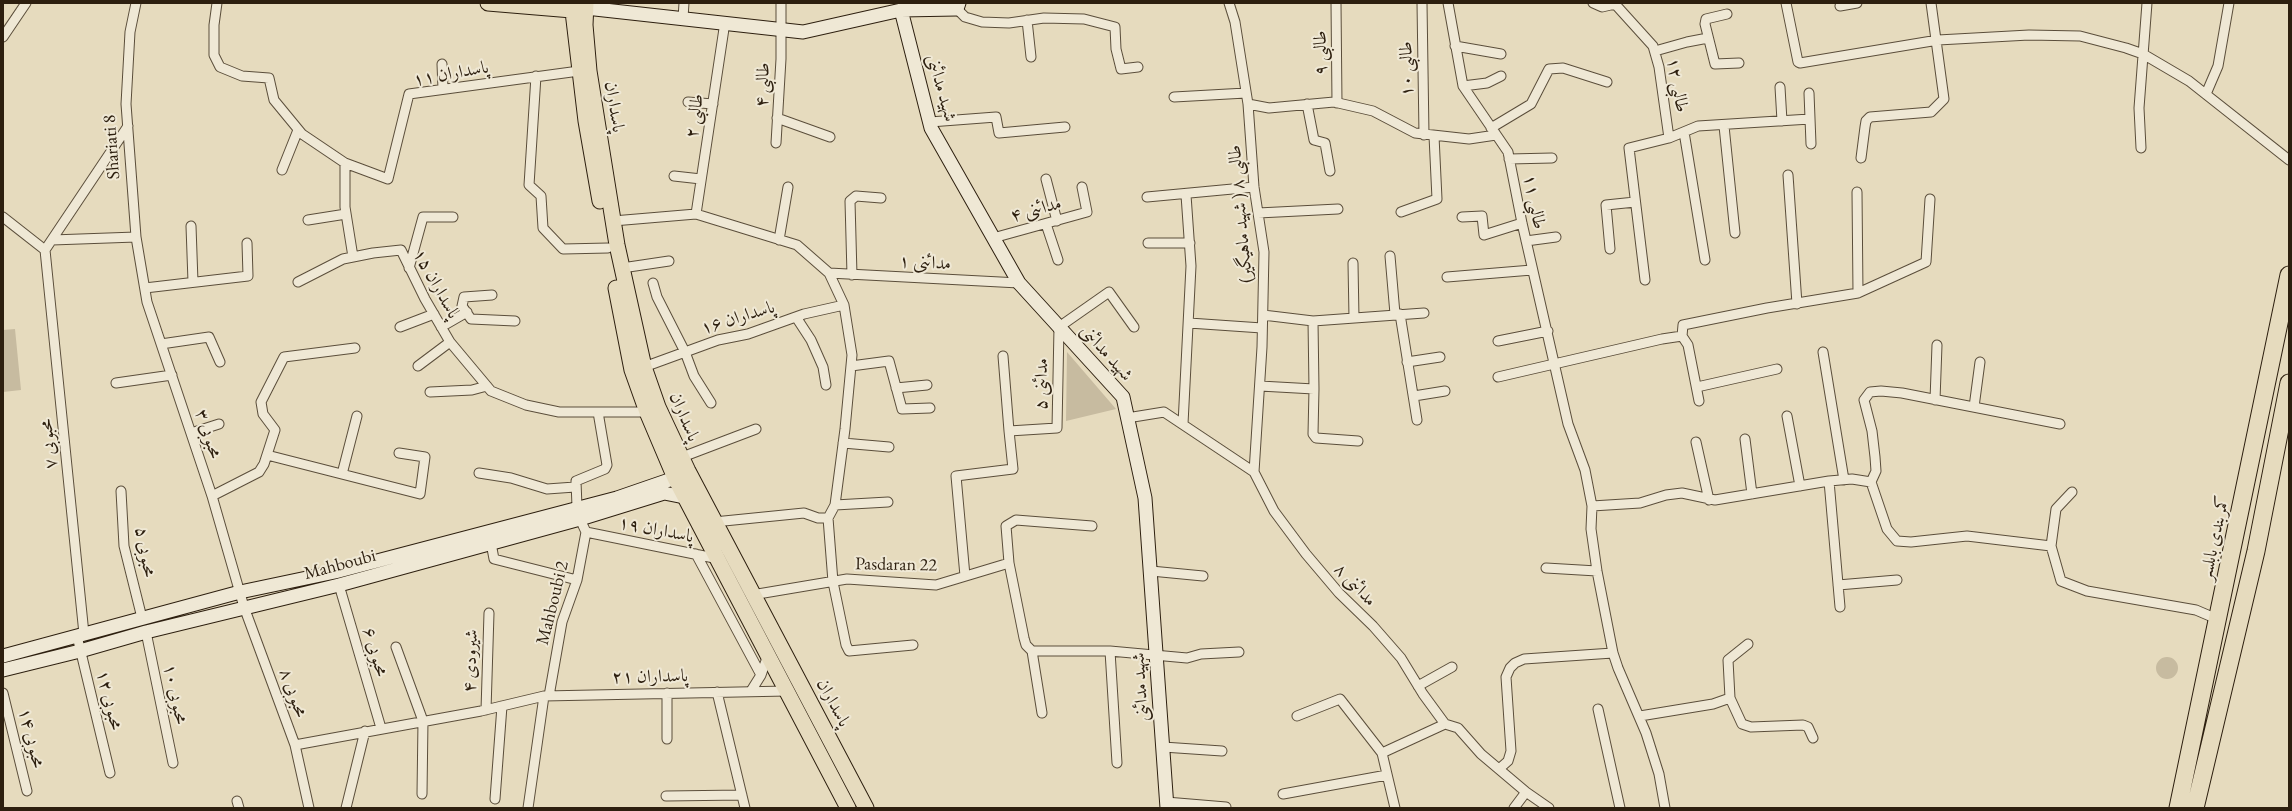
<!DOCTYPE html>
<html>
<head>
<meta charset="utf-8">
<style>
	body { margin:0 }
	#map { position:relative; width:2292px; height:811px; overflow:hidden; background:#e6dbbe; font-family:"EB Garamond",serif }
	canvas { display:block }
	.frame { position:absolute; inset:0; border:4px solid #2d1f0f; pointer-events:none }
</style>
</head>
<body>
<div id="map">
<canvas width="2292" height="811"></canvas>
<div class="frame"></div>
</div>
<script>
const c = document.querySelector('canvas').getContext('2d');
c.lineJoin = 'round';
function fill(path, color) { c.fillStyle = color; c.fill(path, 'evenodd'); }
const toPath = rows => new Path2D(rows.map(r => 'M' + r).join(''));
function trace(path, color, width, dash) { c.strokeStyle = color; c.lineWidth = width; c.lineCap = dash ? 'butt' : 'round'; c.setLineDash(dash || []); c.stroke(path); }
function write(font, color, halo, rows, align = 'center') {
  c.font = font + ' "EB Garamond",Amiri,serif'; c.lineWidth = 4; c.setLineDash([]); c.textBaseline = 'middle'; c.strokeStyle = halo; c.fillStyle = color; for (const [text, x, y, turn = 0] of rows) {
    c.save(); c.translate(x, y); c.rotate((+turn || 0) * Math.PI / 180); c.textAlign = isNaN(turn) ? turn : align; if (halo) c.strokeText(text, 0, 0); c.fillText(text, 0, 0); c.restore();
  }
}
fill(toPath([
	[15,329,21,390,3,392,3,330],
	[1067,352,1116,409,1066,421],
	'2156 668a11 11 0 1 1 22 0a11 11 0 1 1-22 0Z'
]), '#c7bba0');
const street = toPath([
	[136,3,130,32,126,104,136,237,147,302,212,496,244,607,295,745,309,808],
	[217,3,214,25,214,55,220,67,242,76,269,78,274,100,302,134,345,163,388,179,409,94,579,71],
	[1229,3,1235,22,1248,104,1254,187,1264,252,1262,347,1254,472],
	[1336,3,1337,103],
	[1422,3,1424,135],
	[1448,3,1463,86,1508,152,1522,223,1568,424,1585,470,1592,506,1591,529,1597,571,1613,653,1618,668,1646,733,1659,774,1665,808],
	[1593,3,1602,7,1615,4,1653,46,1659,67,1669,138],
	[1786,3,1798,62,1800,63,1938,40,2029,35,2080,36,2126,48,2143,54,2189,81,2289,160],
	[1840,6,1857,3],
	[957,9,965,17,982,22,1009,23,1044,18,1084,19,1115,27,1116,49,1121,69,1138,67],
	[1727,14,1706,19,1705,24,1715,64,1739,63],
	[683,18,684,3],
	[1027,20,1031,57],
	[3,37,26,3],
	[1455,46,1501,54],
	[1655,51,1687,42,1708,38],
	[442,64,443,89],
	[536,76,529,185,541,196,543,228,563,249,608,248],
	[1463,86,1487,83,1501,76],
	[1780,87,1782,121],
	[1809,93,1811,144],
	[2206,94,2218,66,2229,3],
	[1174,97,1246,93],
	[688,102,713,104],
	[1248,104,1269,108,1334,102,1373,111,1415,133,1469,139,1496,135],
	[1307,104,1314,140,1325,143,1330,171],
	[777,118,830,137],
	[930,122,996,117,999,133,1065,127],
	[1724,126,1735,233],
	[1491,128,1531,104,1549,69,1563,68,1607,82],
	[1684,132,1705,260],
	[776,143,781,59,781,3],
	[2141,148,2139,108,2147,3],
	[1861,158,1865,127,1866,121,1870,117,1931,112,1944,99,1931,3],
	[1509,159,1552,158],
	[345,163,345,207,353,257],
	[282,170,298,130],
	[1788,175,1797,304],
	[674,176,701,179],
	[1046,179,1057,221],
	[1857,192,1858,293],
	[1147,197,1254,187],
	[1401,212,1437,199,1434,136],
	[1258,213,1338,209],
	[696,214,725,22],
	[3,217,45,250],
	[1462,217,1482,216,1484,235,1522,223],
	[308,220,346,214],
	[613,221,696,214,797,245,829,273,844,305,852,355,845,429,835,505],
	[1046,224,1058,260],
	[191,226,193,282],
	[993,238,1087,212,1082,187],
	[52,240,136,237],
	[779,240,788,187],
	[1526,241,1556,237],
	[1148,243,1190,243],
	[1610,249,1606,205,1635,202],
	[45,250,84,634],
	[45,250,128,126],
	[1390,256,1395,314],
	[1353,263,1354,318],
	[409,268,423,217,453,217],
	[622,268,669,261],
	[829,273,1019,283],
	[852,275,850,201,856,196,881,198],
	[1447,277,1532,270],
	[1645,280,1629,148,1669,138,1698,126,1810,119],
	[298,282,343,259,373,253,401,250,425,299,450,342,491,391,526,405,559,412,647,412],
	[653,283,657,297,685,352,694,376,711,403],
	[145,288,248,276,247,243],
	[492,295,464,297,462,306,471,319,515,321],
	[1400,314,1417,420],
	[1263,315,1313,321,1424,313],
	[796,317,811,340,823,367,826,385],
	[1189,323,1262,328],
	[400,327,434,314],
	[441,327,467,312],
	[1682,336,1683,325,1767,308,1858,293,1926,262,1930,199],
	[1498,341,1548,331],
	[161,344,209,337,220,362],
	[1823,352,1844,480],
	[1003,356,1009,431],
	[1407,362,1440,357],
	[418,366,450,342],
	[851,366,889,361,902,409,930,408],
	[644,367,718,340,748,334,804,314,844,305],
	[1498,377,1662,339,1682,336,1688,345,1699,401],
	[116,383,172,375],
	[1260,386,1314,389,1313,321],
	[1697,387,1777,369],
	[896,388,927,385],
	[1314,389,1313,434,1316,438,1358,441],
	[430,392,472,390,487,386],
	[1414,396,1445,391],
	[1935,400,1937,345],
	[1974,407,1980,362],
	[1787,416,1800,486],
	[1127,418,1164,412,1254,472,1274,511,1306,554,1339,593,1373,626,1401,658,1423,694,1445,724,1458,728,1481,754,1526,792,1549,808],
	[1183,424,1191,266,1186,195],
	[191,433,219,424],
	[1745,439,1752,494],
	[1696,442,1709,500],
	[843,443,889,447],
	[267,455,420,494,425,457,399,453],
	[677,459,756,429],
	[479,473,511,478,547,489,575,487],
	[342,474,357,416],
	[1829,481,1840,607],
	[1871,482,1887,529,1897,541,1911,542,1967,536,2051,546,2061,581,2087,591,2196,610,2210,616],
	[121,491,124,546,142,618],
	[212,496,259,472,264,464,275,430,263,414,261,402,284,357,355,348],
	[1592,506,1640,503,1666,495,1682,493,1715,500,1829,481,1852,479,1871,482,1876,471,1875,457,1872,431,1864,400,1870,392,1881,391,1902,393,2060,424],
	[577,507,576,481,605,469,607,465,598,412],
	[828,518,833,582,846,645,849,651,913,645],
	[714,522,804,513,818,518,828,518,835,505,888,502],
	[1092,526,1016,520,1006,526,1009,563,1024,638,1026,645,1032,651,1110,651,1187,658,1201,654,1239,652],
	[586,532,719,559],
	[491,543,494,559,577,580],
	[2051,546,2056,509,2072,492],
	[696,554,761,675],
	[1546,568,1597,571],
	[1151,571,1203,576],
	[965,576,956,476,1013,469,1009,431,1057,428,1059,327,1109,292,1134,327],
	[339,585,381,728],
	[1838,585,1897,580],
	[752,595,847,579,936,585,1009,563],
	[146,632,173,763],
	[77,636,110,773],
	[1748,644,1728,660,1730,698,1742,724,1751,727,1803,725,1808,727,1813,738],
	[396,647,423,721,422,794],
	[1032,651,1042,713],
	[1110,651,1117,763],
	[1418,686,1452,667],
	[751,691,761,675,768,655],
	[717,692,745,808],
	[3,693,27,791],
	[667,693,667,739],
	[549,696,562,622,577,580,586,532,580,519],
	[1598,709,1620,808],
	[486,710,489,613],
	[1297,716,1340,699,1382,753],
	[1640,716,1713,704,1730,698],
	[295,745,481,711,544,696,787,691],
	[1163,747,1222,751],
	[1499,769,1508,761,1511,751,1506,677,1510,668,1515,663,1524,659,1613,653],
	[1283,794,1387,775],
	[666,796,742,795],
	[495,799,502,706],
	[237,801,239,808],
	[1166,802,1226,807],
	[346,808,365,731],
	[528,808,544,696],
	[1395,808,1382,753,1445,724],
	[1514,808,1526,792]
]);
const secondary = toPath([
	[586,8,803,32,901,10,957,9,959,3],
	[901,10,931,128,1019,283,1123,397,1145,498,1167,808],
	[3,656,240,592,335,572,617,498,675,478],
	[3,670,80,651,146,632,339,585,580,519,664,493,684,497]
]);
const primary = toPath([
	[488,3,572,10,582,9],
	[572,3,586,121,600,201],
	[586,3,585,25,589,71,617,245,644,367,658,407,688,471,866,808],
	[616,288,632,370,647,412,675,478,848,808]
]);
const highway = toPath([
	[2178,808,2289,275],
	[2195,808,2256,551,2289,383]
]);
trace(street, '#5b4e3b', 11);
trace(secondary, '#2d1f0f', 15);
trace(primary, '#2d1f0f', 17);
trace(highway, '#2d1f0f', 19);
trace(street, '#efe8d5', 9);
trace(secondary, '#efe8d5', 13);
trace(primary, '#e6dbbe', 15);
trace(highway, '#e6dbbe', 17);
write('18px', '#2d1f0f', '#efe8d5', [
	["طالبی ۹",1321,53,-91],
	["طالبی ۱۰",1407,69,-91],
	["پاسداران ۱۱",451,74,-10],
	["طالبی ۴",763,85,-87],
	["طالبی ۱۲",1677,85,80],
	["شهید مدائنی",941,88,74],
	["پاسداران",614,107,81],
	["طالبی ۲",695,116,-82],
	["Shariati 8",112,147,-94],
	["طالبی ۱۱",1534,202,79],
	["مدائنی ۴",1036,210,-15],
	["طالبی ۸ ( شهید ماهیگیر)",1241,214,-95],
	["مدائنی ۱",925,263,3],
	["پاسداران ۱۵",436,284,61],
	["پاسداران ۱۶",738,318,-17],
	["شهید مدائنی",1106,353,48],
	["مدائنی ۵",1042,384,-89],
	["پاسداران",684,417,67],
	["محبوبی ۳",208,434,72],
	["محبوبی ۷",49,444,-96],
	["پاسداران ۱۹",656,530,11],
	["کمربندی بابلسر",2215,538,-78],
	["محبوبی ۵",145,552,80],
	["Mahboubi",340,565,-15],
	["Pasdaran 22",896,565,1],
	["مدائنی ۸",1355,585,46],
	["Mahboubi 2",553,603,-76],
	["محبوبی ۶",375,652,74],
	["شیرودی ۴",471,661,-88],
	["پاسداران ۲۱",650,677,-1],
	["شهید مدائنی",1141,687,-94],
	["محبوبی ۸",293,693,70],
	["محبوبی ۱۰",175,694,78],
	["محبوبی ۱۲",109,700,76],
	["پاسداران",833,703,62],
	["محبوبی ۱۴",31,738,76]
]);
</script>
</body>
</html>
